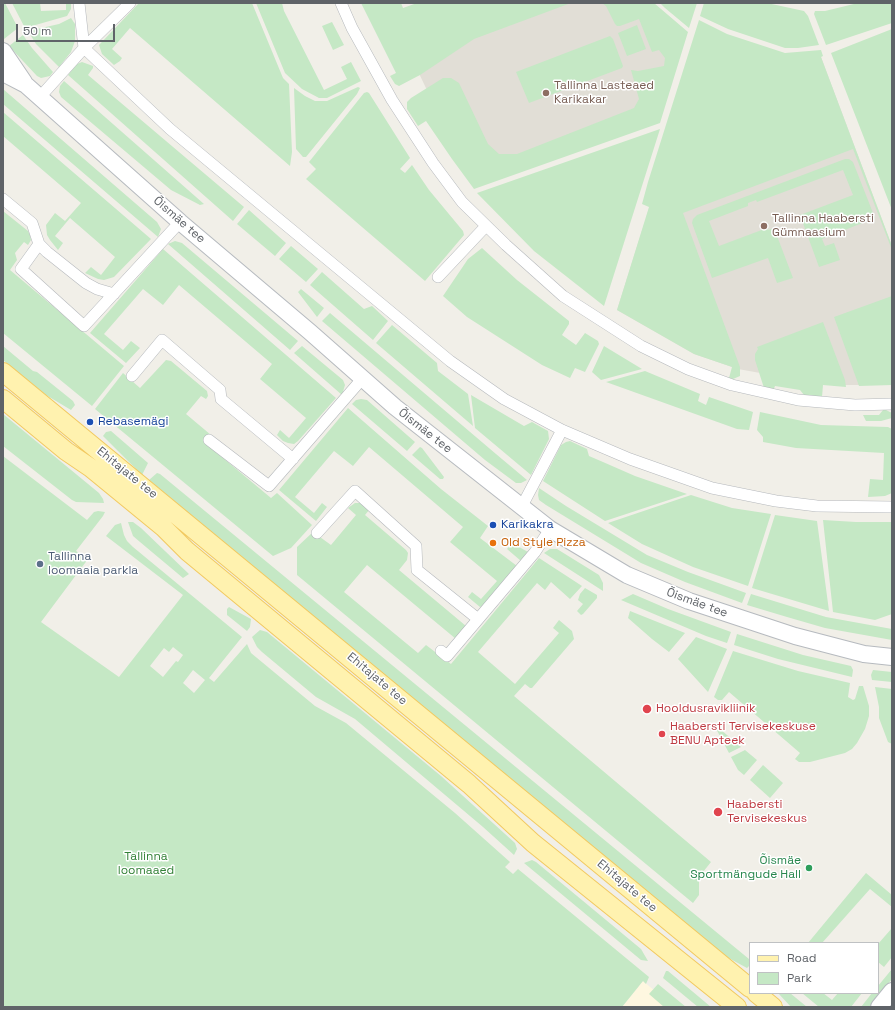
<!DOCTYPE html>
<html>
<head>
<meta charset="utf-8">
<style>
	body { margin:0 }
	#map { position:relative; width:895px; height:1010px; overflow:hidden; background:#f1efe8; font-family:"Space Grotesk",sans-serif }
	canvas { display:block }
	.frame { position:absolute; inset:0; border:4px solid #5f6368; pointer-events:none }
	.legend { position:absolute; left:749px; top:942px; width:130px; height:52px; box-sizing:border-box; background:#fff; border:1px solid #bfc1c3; margin:0; padding:5px 7px; list-style:none; font-size:12px; color:#5f6368 }
	.legend li { display:flex; align-items:center; gap:8px; height:20px }
	.legend b { width:20px; border:1px solid #bfc1c3 }
	.scale { position:absolute; left:16px; top:24px; width:99px; height:18px; box-sizing:border-box; border:2px solid #5f6368; border-top:0; padding-left:5px; font-size:12px; line-height:14px; white-space:nowrap; color:#5f6368; -webkit-text-stroke:3px #fff; paint-order:stroke }
</style>
</head>
<body>
<div id="map">
<canvas width="895" height="1010"></canvas>
<div class="frame"></div>
<ul class="legend">
<li><b style="height:5px;background:#fff2af"></b>Road</li>
<li><b style="height:11px;background:#c5e8c5"></b>Park</li>
</ul>
<div class="scale">50 m</div>
</div>
<script>
const c = document.querySelector('canvas').getContext('2d');
c.lineJoin = 'round';
function fill(path, color) { c.fillStyle = color; c.fill(path, 'evenodd'); }
const toPath = rows => new Path2D(rows.map(r => 'M' + r).join(''));
function trace(path, color, width, dash) { c.strokeStyle = color; c.lineWidth = width; c.lineCap = dash ? 'butt' : 'round'; c.setLineDash(dash || []); c.stroke(path); }
function write(font, color, halo, rows, align = 'center') {
  c.font = font + ' "Space Grotesk",sans-serif'; c.lineWidth = 3; c.setLineDash([]); c.textBaseline = 'middle'; c.strokeStyle = halo; c.fillStyle = color; for (const [text, x, y, turn = 0] of rows) {
    c.save(); c.translate(x, y); c.rotate((+turn || 0) * Math.PI / 180); c.textAlign = isNaN(turn) ? turn : align; if (halo) c.strokeText(text, 0, 0); c.fillText(text, 0, 0); c.restore();
  }
}
fill(toPath([
	[643,981,674,1007,622,1007]
]), '#fef7e0');
fill(toPath([
	[467,3,641,3,678,40,655,120,487,179,434,105,406,46],
	[821,57,892,246,892,385,827,385,738,369,694,354,617,310,681,107]
]), '#e1ded6');
fill(toPath([
	[3,3,5,3,18,28,4,39],
	[12,3,40,3,41,11,66,10,66,3,71,3,71,9,67,16,25,28],
	[139,3,252,3,283,78,289,84,292,152,290,166,130,28,112,49,122,58,120,61,114,65,102,54,99,45],
	[256,3,282,3,284,11,324,90,347,79,341,67,351,62,361,81,327,98,319,98,302,89,285,73],
	[361,3,401,3,403,8,417,3,571,3,474,39,420,75,399,86,395,84,390,76,396,73],
	[602,3,654,3,688,32,660,123,474,189,452,159,426,121,418,126,407,109,407,102,411,98,443,78,451,78,459,83,488,144,499,154,517,154,634,108,639,99,631,70,638,71,664,66,665,58,659,50,652,52,639,19,620,26,617,26,615,24,606,6],
	[660,3,697,3,689,28,665,8],
	[704,3,767,3,804,11,808,16,819,45,798,48,785,48,728,29,700,16],
	[858,3,892,3,892,23,826,45,814,14,815,11,825,11],
	[71,18,75,24,75,41,71,52,59,67,36,44,28,31,59,24],
	[699,20,727,34,785,53,821,50,823,56,821,57,892,246,892,250,853,149,683,213,740,367,740,376,733,379,729,378,732,367,694,354,617,310,649,207,642,204,648,182],
	[332,22,344,45,333,50,322,26],
	[637,25,646,49,627,56,618,33],
	[892,29,892,210,831,53],
	[23,35,32,48,53,72,50,76,41,78,37,76,9,46],
	[610,36,613,39,623,66,622,68,529,103,516,72],
	[82,62,93,66,93,68,88,75,244,207,233,221,68,75,77,64],
	[64,81,204,204,200,205,171,190,61,97,59,92,60,86],
	[358,87,360,88,357,94,306,157,303,157,296,149,294,88,305,96,315,101,327,101],
	[3,89,157,222,161,229,158,237,3,104],
	[367,92,369,93,410,158,400,169,405,173,412,165,429,190,463,231,464,235,425,281,306,179,316,169,309,162,364,93],
	[3,112,151,239,114,277,104,280,98,279,85,273,91,267,101,275,115,257,70,218,55,236,63,243,58,250,50,240,47,235,46,225,55,213,65,221,81,203,3,136],
	[660,129,604,306,534,251,477,193],
	[845,159,849,159,853,162,875,218,822,239,825,246,834,243,840,260,819,267,800,215,853,195,843,170,757,202,756,200,748,203,748,206,709,221,719,246,767,228,768,230,774,228,793,278,777,283,768,258,712,278,692,223,693,219,697,215],
	[249,210,286,243,275,256,237,224],
	[3,211,28,231,30,235,31,240,28,245,24,242,15,253,17,260,10,270,124,366,92,406,3,333],
	[175,241,182,243,298,341,290,350,168,244],
	[291,246,318,269,306,282,279,259],
	[482,248,517,280,569,321,569,324,562,335,576,345,585,333,598,341,599,344,585,372,575,368,570,378,542,365,467,317,443,296,468,259],
	[163,249,336,398,298,441,294,444,288,443,283,441,277,435,280,430,289,438,306,418,260,379,272,364,179,285,163,305,143,289,104,334,123,350,131,341,140,348,126,363,90,333],
	[322,272,364,309,372,306,388,321,373,340,310,285],
	[301,289,324,308,317,317,298,292],
	[892,296,892,385,859,386,834,317],
	[330,313,496,454,527,480,521,483,516,483,485,460,322,321],
	[823,322,845,380,846,387,823,385,822,397,804,395,800,390,775,386,773,391,764,388,755,360,755,354,758,349,757,347],
	[392,325,437,363,438,371,468,394,473,426,376,343],
	[3,346,33,371,37,372,73,401,75,405,71,410,46,395,3,360],
	[302,346,343,380,345,385,342,395,294,353],
	[604,346,642,369,601,380,592,372],
	[166,360,171,361,207,391,208,396,206,399,201,396,186,414,211,435,205,443,271,498,277,493,312,525,291,548,273,556,95,409,123,373,140,388],
	[645,371,700,394,698,401,706,405,709,397,753,412,749,430,737,429,606,382],
	[471,395,524,426,532,422,548,431,549,439,531,475,475,428],
	[361,399,367,400,415,442,407,451,352,404,356,400],
	[348,408,441,489,488,526,480,538,517,566,486,604,480,607,468,597,472,592,481,599,497,581,450,542,463,527,369,447,353,466,334,451,295,497,314,513,322,503,327,507,316,521,279,490],
	[883,410,886,410,892,413,892,418,881,421,866,421,863,415,879,415],
	[760,412,821,425,888,427,892,429,892,493,885,496,868,497,870,479,883,480,884,453,796,448,763,442,763,437,757,430],
	[3,414,99,493,103,499,104,503,76,502,72,500,3,446],
	[111,431,148,463,142,475,103,436,106,432],
	[570,441,587,449,589,456,603,462,635,476,687,494,605,521,543,481,561,445,566,442],
	[420,447,422,448,444,477,443,479,440,479,412,455],
	[3,456,87,520,94,512,98,511,105,512,103,516,76,551,88,559,41,622,119,677,183,595,106,536,115,525,121,523,124,535,127,541,133,547,242,637,209,678,214,682,247,644,251,653,315,706,346,723,455,813,510,862,505,867,513,874,518,869,649,977,646,984,643,981,622,1007,3,1007],
	[173,647,183,655,178,662,176,661,163,677,150,666,164,648,169,652],
	[193,670,205,680,194,693,183,683],
	[157,473,160,474,749,959,750,965,747,968,725,956,708,942,208,529,149,480],
	[539,488,566,506,647,555,688,572,746,593,742,603,685,582,641,563,546,505,539,500,538,495],
	[691,495,732,508,771,514,748,586,693,567,642,544,608,523],
	[355,503,360,503,370,509,365,515,406,550,408,553,407,560,399,570,466,626,456,639,367,565,344,592,418,653,426,645,451,664,539,558,582,586,570,599,551,582,545,590,537,583,478,652,515,684,559,633,553,628,559,620,572,631,574,639,532,688,530,688,525,684,514,696,711,862,699,877,699,895,693,903,297,575,297,547,313,532,331,545,356,515,348,508],
	[775,515,817,521,829,611,752,588],
	[823,520,856,522,892,522,892,614,875,620,833,612],
	[128,522,133,522,141,528,189,574,183,578,140,542,133,536],
	[512,543,528,552,521,561,507,549],
	[550,549,557,549,599,575,603,583,603,591,544,553],
	[585,588,597,595,597,598,583,614,581,615,577,611,583,604,578,600,580,594],
	[633,594,668,609,731,632,727,643,706,636,621,600],
	[751,594,826,617,892,629,892,640,825,628,787,617,747,605],
	[229,607,251,619,250,627,247,631,227,615,227,609],
	[630,611,685,633,669,652,652,639,628,618],
	[260,630,267,632,441,776,515,843,517,849,514,855,483,827,355,719,316,697,262,652,257,647,252,637],
	[737,634,803,655,851,666,853,670,852,677,778,659,734,645],
	[696,637,727,649,708,692,678,659],
	[733,651,798,671,850,683,848,697,853,700,855,699,859,686,863,686,869,706,869,716,865,729,857,743,852,749,845,753,810,762,799,762,795,759,800,753,729,692,722,700,718,700,714,697],
	[873,670,892,672,892,682,872,680,871,675],
	[875,687,892,689,892,744,888,742,879,718,879,707],
	[713,723,741,747,729,753],
	[745,750,757,760,744,775,738,770,731,757],
	[763,765,783,783,770,798,750,780],
	[532,860,536,862,641,949,648,961,641,960,524,863],
	[866,873,892,895,892,907,870,889,822,943,808,943],
	[892,928,892,957,884,967,878,962,878,944],
	[892,969,892,979,869,1007,861,1007,872,993,878,993,878,986],
	[666,971,668,971,711,1007,698,1007,663,978],
	[658,984,686,1007,664,1007,649,994],
	[778,993,790,993,807,1007,791,1007],
	[802,993,823,993,832,1000,838,993,862,993,851,1007,819,1007]
]), '#c5e8c5');
const street = toPath([
	[79,3,84,48,170,129,450,361,504,399,562,430,630,459,712,488,776,501,817,506,892,507],
	[341,3,352,28,392,100,433,163,462,202,506,245,563,296,641,346,688,369,732,385,798,400,855,405,892,404],
	[40,97,84,48,130,3],
	[3,199,32,223,39,244,47,252,86,283,97,289,114,294],
	[39,244,21,269,84,326,180,222],
	[438,277,486,226],
	[132,376,162,340,220,390,221,399,293,459],
	[209,440,269,486,362,379],
	[522,506,562,430],
	[317,533,355,491,416,546,417,570,478,619],
	[441,651,447,656,535,552,550,529]
]);
const secondary = toPath([
	[3,51,24,82],
	[3,73,26,85,180,222,310,332,395,407,550,529,627,575,689,601,795,636,864,654,892,657],
	[879,1007,892,991]
]);
const primary = toPath([
	[3,372,750,988],
	[3,399,66,451,91,468,163,527,187,551,469,784,533,843,737,1007],
	[756,993,773,1007]
]);
trace(street, '#b5b8bc', 12);
trace(secondary, '#b6babf', 18);
trace(primary, '#f2c960', 20);
trace(street, '#fff', 11);
trace(secondary, '#fff', 16);
trace(primary, '#fff2af', 18);
for (const [x, y, r, color] of [
	[546,93,4,"#8d6e63"],
	[764,226,4,"#8d6e63"],
	[90,422,4,"#1a4fb4"],
	[493,525,4,"#1a4fb4"],
	[493,543,4,"#e8710a"],
	[40,564,4,"#5c6f8a"],
	[647,709,5,"#e0444e"],
	[662,734,4,"#e0444e"],
	[718,812,5,"#e0444e"],
	[809,868,4,"#2e9e5b"]
]) { const dot = new Path2D(); dot.arc(x, y, r, 0, 2 * Math.PI); c.fillStyle = color; c.fill(dot); trace(dot, '#fff', 1.5); }
write('12px', '#785e54', '#fff', [
	["Tallinna Lasteaed",554,86],
	["Karikakar",554,100],
	["Tallinna Haabersti",772,219],
	["Gümnaasium",772,233]
], 'left');
write('12px', '#5f6368', '#fff', [
	["Õismäe tee",179,220,41],
	["Õismäe tee",425,431,38],
	["Ehitajate tee",127,473,39],
	["Õismäe tee",697,603,20],
	["Ehitajate tee",377,679,40],
	["Ehitajate tee",627,886,40]
]);
write('12px', '#164399', '#fff', [
	["Rebasemägi",98,422],
	["Karikakra",501,525]
], 'left');
write('12px', '#c56008', '#fff', [
	["Old Style Pizza",501,543]
], 'left');
write('12px', '#4e5e75', '#fff', [
	["Tallinna",48,557],
	["loomaaia parkla",48,571]
], 'left');
write('12px', '#be3a42', '#fff', [
	["Hooldusravikliinik",656,709],
	["Haabersti Tervisekeskuse",670,727],
	["BENU Apteek",670,741],
	["Haabersti",727,805],
	["Tervisekeskus",727,819]
], 'left');
write('12px', '#348238', '#fff', [
	["Tallinna",146,857],
	["loomaaed",146,871]
]);
write('12px', '#27864d', '#fff', [
	["Õismäe",801,861],
	["Sportmängude Hall",801,875]
], 'right');
</script>
</body>
</html>
